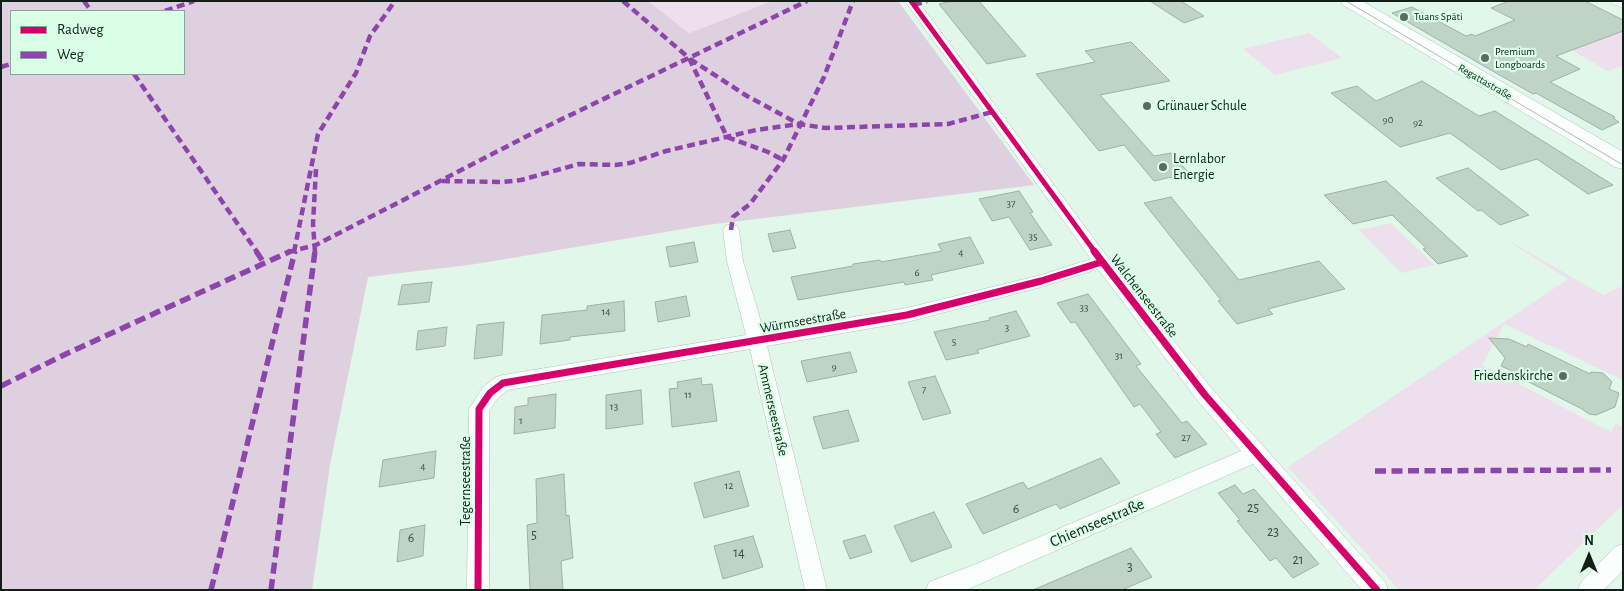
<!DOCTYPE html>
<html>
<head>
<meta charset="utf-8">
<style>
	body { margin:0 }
	#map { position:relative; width:1624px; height:591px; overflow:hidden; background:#e1f7e9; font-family:"Alegreya Sans",sans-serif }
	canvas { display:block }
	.frame { position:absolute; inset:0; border:2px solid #111f17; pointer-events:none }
	.legend { position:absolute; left:10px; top:10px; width:175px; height:65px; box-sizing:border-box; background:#d9ffe7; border:1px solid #89a594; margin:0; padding:6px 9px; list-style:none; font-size:15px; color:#111f17 }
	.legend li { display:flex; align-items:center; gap:10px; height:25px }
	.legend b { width:25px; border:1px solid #89a594 }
	.north { position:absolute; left:1564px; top:531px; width:50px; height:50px; -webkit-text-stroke:4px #d9ffe7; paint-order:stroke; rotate:0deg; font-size:14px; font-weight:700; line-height:20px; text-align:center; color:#111f17 }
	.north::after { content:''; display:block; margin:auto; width:18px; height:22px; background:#111f17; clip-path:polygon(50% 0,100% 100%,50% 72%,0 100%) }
</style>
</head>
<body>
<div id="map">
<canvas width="1624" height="591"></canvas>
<div class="frame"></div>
<ul class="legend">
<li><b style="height:6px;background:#d6006c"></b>Radweg</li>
<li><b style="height:6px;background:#8e44ad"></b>Weg</li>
</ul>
<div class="north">N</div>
</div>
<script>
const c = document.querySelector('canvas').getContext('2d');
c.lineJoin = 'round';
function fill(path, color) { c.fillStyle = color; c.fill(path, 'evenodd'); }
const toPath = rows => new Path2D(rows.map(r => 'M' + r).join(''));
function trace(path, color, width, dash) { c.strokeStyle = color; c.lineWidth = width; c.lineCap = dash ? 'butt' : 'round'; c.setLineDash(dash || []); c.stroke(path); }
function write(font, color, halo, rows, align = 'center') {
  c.font = font + ' "Alegreya Sans",sans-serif'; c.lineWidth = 4.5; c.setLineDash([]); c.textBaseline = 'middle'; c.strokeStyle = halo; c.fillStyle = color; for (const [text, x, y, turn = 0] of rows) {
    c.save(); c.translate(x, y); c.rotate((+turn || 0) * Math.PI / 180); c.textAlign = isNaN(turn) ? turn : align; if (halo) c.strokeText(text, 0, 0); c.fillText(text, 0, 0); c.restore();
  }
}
fill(toPath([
	[648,1,772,1,689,33],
	[1623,31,1623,66,1608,71,1571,50],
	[1309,33,1342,58,1275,75,1243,49],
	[1391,223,1434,265,1401,273,1359,230],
	[1499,235,1603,295,1623,286,1623,380,1504,324,1482,365,1611,432,1616,423,1623,427,1623,505,1534,590,1399,590,1288,467,1568,279]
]), '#ede0ec');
fill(toPath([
	[1,1,648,1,689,33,772,1,898,1,1034,185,707,225,476,264,368,277,330,465,312,590,1,590],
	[11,11,184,11,184,74,11,74]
]), '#ded0de');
const building = toPath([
	[953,1,979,1,1026,56,987,64,939,4,953,1],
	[1150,1,1181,1,1204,16,1184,23,1150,1],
	[1509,1,1585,1,1623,20,1623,31,1556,56,1580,69,1550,82,1615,117,1613,118,1619,122,1602,130,1536,93,1533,94,1496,73,1392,13,1412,7,1466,36,1472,34,1475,36,1515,20,1491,8,1509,1],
	[1131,42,1170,81,1100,95,1154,156,1171,153,1189,173,1154,181,1124,145,1099,151,1036,74,1095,62,1085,51,1131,42],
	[1422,81,1479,116,1495,111,1613,185,1588,194,1537,159,1501,170,1450,133,1400,147,1331,93,1357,86,1376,101,1422,81],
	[1468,168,1529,215,1500,225,1481,210,1478,211,1436,178,1468,168],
	[1386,181,1468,256,1438,264,1423,249,1426,248,1392,215,1353,224,1324,195,1386,181],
	[1019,191,1033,212,1030,213,1052,245,1030,250,1009,217,992,221,979,199,1019,191],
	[1171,197,1239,280,1319,261,1345,289,1268,309,1273,314,1237,324,1218,301,1221,300,1144,203,1171,197],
	[790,230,796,248,773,252,768,234,790,230],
	[970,237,984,263,931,275,933,280,905,285,904,282,798,300,791,277,853,266,853,264,880,260,881,262,942,251,938,244,970,237],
	[694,242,698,262,670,267,666,247,694,242],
	[432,282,429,302,398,305,402,285,432,282],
	[1088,294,1141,364,1136,366,1182,423,1187,421,1207,444,1175,458,1156,434,1161,432,1140,404,1134,407,1075,322,1071,323,1057,303,1088,294],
	[686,296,690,316,658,322,655,302,686,296],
	[624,301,625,331,570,337,570,340,540,344,542,315,587,310,587,306,624,301],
	[1016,311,1030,336,977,350,979,353,946,360,934,332,990,320,989,318,1016,311],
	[504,322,502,355,474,359,477,325,504,322],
	[447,327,445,346,416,350,418,331,447,327],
	[1489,338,1509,339,1527,347,1528,344,1590,374,1591,372,1603,373,1612,382,1609,389,1619,393,1615,407,1596,415,1589,414,1582,409,1513,374,1514,372,1501,366,1505,358,1489,338],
	[850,352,857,372,807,382,801,361,850,352],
	[935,376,951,413,923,420,908,382,935,376],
	[701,378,702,385,712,384,717,421,672,427,669,389,678,388,677,382,701,378],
	[641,390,643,424,606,429,606,395,641,390],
	[556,394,555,428,514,434,515,407,528,405,528,398,556,394],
	[848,410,859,441,823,449,813,417,848,410],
	[436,451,434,478,379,487,383,460,436,451],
	[1101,458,1120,483,1060,509,1056,504,983,534,966,504,1023,482,1028,489,1101,458],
	[739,471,749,506,704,518,694,483,739,471],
	[564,474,566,516,569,515,573,558,561,561,563,590,530,590,527,525,537,523,536,479,564,474],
	[1235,485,1243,494,1254,489,1319,564,1293,578,1276,558,1270,561,1237,521,1240,520,1218,493,1235,485],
	[934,512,952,547,911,562,894,526,934,512],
	[425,525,423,556,397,562,400,530,425,525],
	[865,535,872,552,850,559,843,541,865,535],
	[753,536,763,567,723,579,714,546,753,536],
	[1131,548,1152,577,1122,590,1033,590,1131,548]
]);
fill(building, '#c0d3c7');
trace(building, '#a0b0a6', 1);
const minor = toPath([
	[905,1,918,1,1108,258,1212,389,1385,582,1388,590,1362,590,1253,464,966,590,926,590,929,582,976,564,1241,451,1198,401,1098,269,1041,287,907,322,767,346,827,590,805,590,750,349,508,390,497,399,489,411,489,590,467,590,469,409,483,387,496,377,503,375,746,335,727,261,723,230,725,226,731,224,737,226,739,230,743,261,764,332,907,308,1041,275,1091,259,905,1],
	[1611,1,1623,1,1623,8,1613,4,1611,1],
	[1623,544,1623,570,1604,590,1578,590,1581,582,1615,547,1623,544]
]);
const secondary = toPath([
	[1340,1,1362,1,1623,152,1623,169,1615,167,1343,5,1340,1]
]);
trace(minor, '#b0c1b6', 1);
trace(secondary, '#b0c1b6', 1);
fill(minor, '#fafefc');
fill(secondary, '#fafefc');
trace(toPath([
	[1346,1,1623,165]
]), '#b3b8b5', 1);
trace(toPath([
	[84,1,91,11],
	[623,1,689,58,727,137,768,152,783,160],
	[914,5,927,1],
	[165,11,194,1],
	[690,59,747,96,799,124],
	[1,67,11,64],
	[134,74,257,252],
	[442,181,502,182,521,180,579,164,615,165,630,163,666,151,756,130,799,124,825,128,948,124,992,112],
	[731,230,733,217,750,204,783,160,824,77,853,1],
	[288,252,316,245,533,133,807,1],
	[294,252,318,134,356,73,370,36,395,1],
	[315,252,313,224,316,169]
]), '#8e44ad', 4.5, [8, 4.5]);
trace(toPath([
	[256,251,264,263],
	[1,386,68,353,291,251],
	[1375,471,1611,470],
	[211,590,295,251],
	[271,590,315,251]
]), '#8e44ad', 5.5, [11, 5.5]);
trace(toPath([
	[911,1,1095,252]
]), '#d6006c', 5);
trace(toPath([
	[1094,251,1205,395,1377,590],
	[478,590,479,409,490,393,503,383,907,315,1041,281,1102,262]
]), '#d6006c', 7);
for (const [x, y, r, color] of [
	[1404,17,5,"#5a6b60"],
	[1485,58,5,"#5a6b60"],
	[1147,106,5,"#5a6b60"],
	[1163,167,5,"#5a6b60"],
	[1563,376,5,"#5a6b60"]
]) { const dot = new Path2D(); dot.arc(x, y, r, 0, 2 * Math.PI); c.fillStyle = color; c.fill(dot); trace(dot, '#d9ffe7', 2); }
write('11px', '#111f17', '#d9ffe7', [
	["Tuans Späti",1414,17],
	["Premium",1495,52],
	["Longboards",1495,65]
], 'left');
write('11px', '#111f17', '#d9ffe7', [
	["Regattastraße",1485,82,30]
]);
write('11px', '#3d4c43', null, [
	["90",1388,120],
	["92",1418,123],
	["37",1011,204],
	["35",1033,237],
	["4",961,253],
	["6",917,273],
	["33",1084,308],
	["14",606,312],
	["3",1007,328],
	["5",954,342],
	["31",1119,356],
	["9",834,367],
	["7",924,390],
	["11",688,395],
	["13",614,407],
	["1",521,421],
	["27",1186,438],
	["4",423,467],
	["12",729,486]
]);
write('14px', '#111f17', '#d9ffe7', [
	["Grünauer Schule",1157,106],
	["Lernlabor",1173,159],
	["Energie",1173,175],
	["Friedenskirche",1553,376,"right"]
], 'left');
write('14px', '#111f17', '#d9ffe7', [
	["Walchenseestraße",1144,296,52],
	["Würmseestraße",803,321,-10],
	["Ammerseestraße",773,410,77],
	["Tegernseestraße",466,481,-90]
]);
write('14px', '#3d4c43', null, [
	["25",1253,508],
	["6",1016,509],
	["23",1273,532],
	["5",534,535],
	["6",411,538],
	["14",739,553],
	["21",1298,560],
	["3",1130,567]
]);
write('16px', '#111f17', '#d9ffe7', [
	["Chiemseestraße",1097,523,-23]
]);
</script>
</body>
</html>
